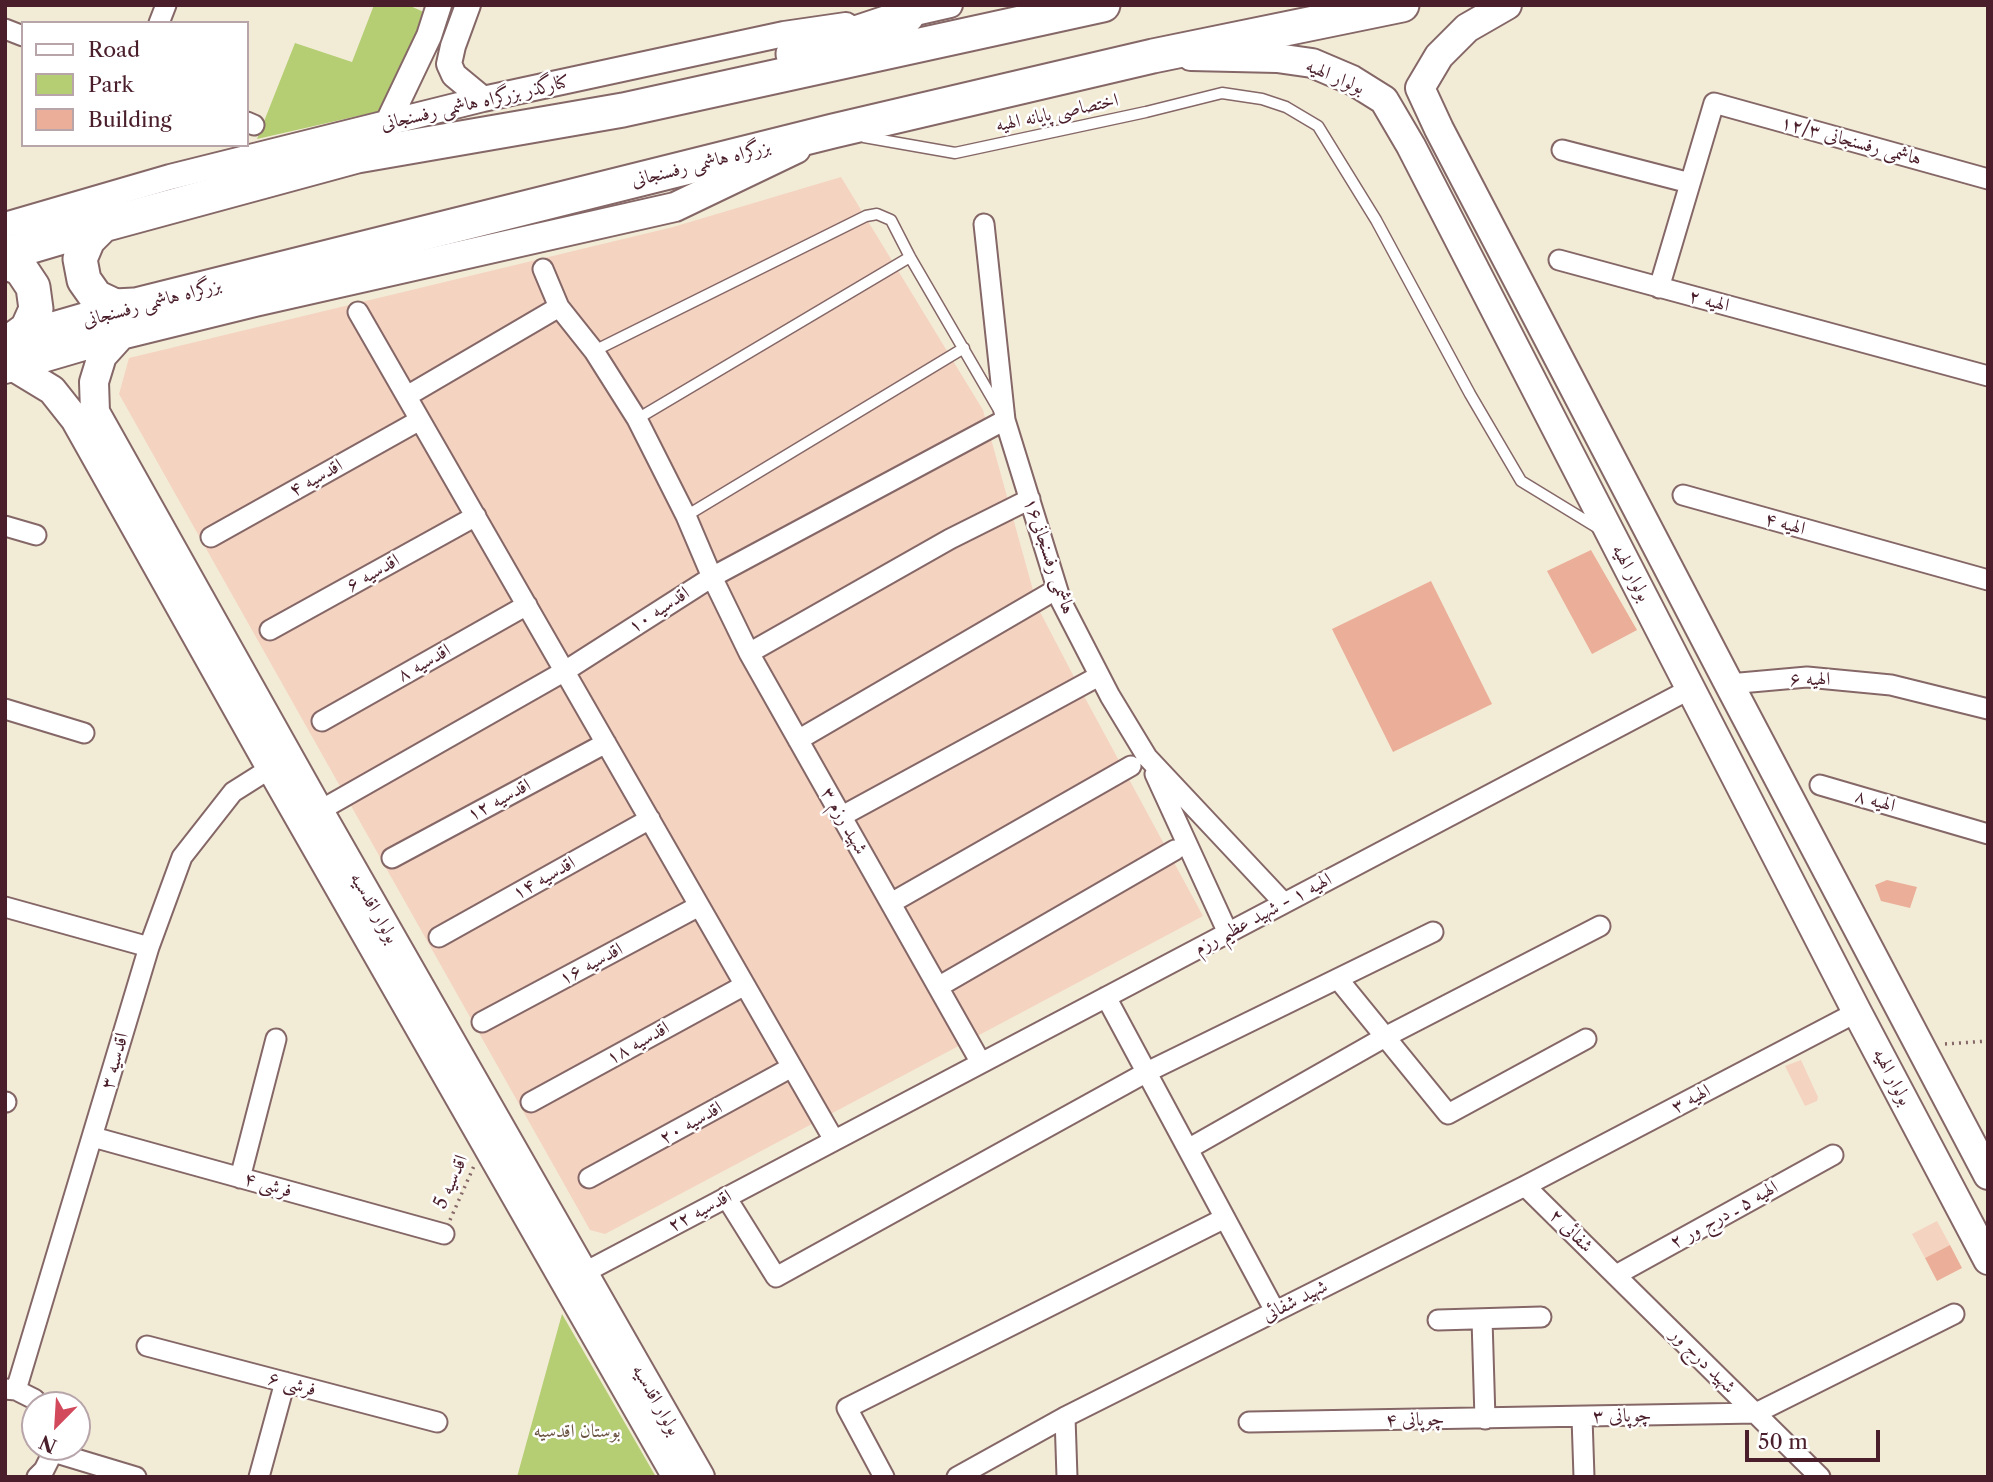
<!DOCTYPE html>
<html>
<head>
<meta charset="utf-8">
<style>
	body { margin:0 }
	#map { position:relative; width:1993px; height:1482px; overflow:hidden; background:#f2ecd7; font-family:"Libre Caslon Text",serif }
	canvas { display:block }
	.frame { position:absolute; inset:0; border:7px solid #4a1f2b; pointer-events:none }
	.legend { position:absolute; left:21px; top:21px; width:228px; height:126px; box-sizing:border-box; background:#fff; border:2px solid #b7a5aa; margin:0; padding:9px 12px; list-style:none; font-size:21px; color:#4a1f2b }
	.legend li { display:flex; align-items:center; gap:14px; height:35px }
	.legend b { width:35px; border:2px solid #b7a5aa }
	.north { position:absolute; left:21px; top:1391px; width:70px; height:70px; box-sizing:border-box; background:#fff; border:2px solid #b7a5aa; border-radius:50%; rotate:204deg; font-size:19px; font-weight:700; line-height:28px; text-align:center; color:#4a1f2b }
	.north::after { content:''; display:block; margin:auto; width:24px; height:32px; background:#d1495b; clip-path:polygon(50% 0,100% 100%,50% 72%,0 100%) }
	.scale { position:absolute; left:1745px; top:1430px; width:135px; height:32px; box-sizing:border-box; border:4px solid #4a1f2b; border-top:0; padding-left:9px; font-size:21px; line-height:24px; white-space:nowrap; color:#4a1f2b; -webkit-text-stroke:5px #fff; paint-order:stroke }
</style>
</head>
<body>
<div id="map">
<canvas width="1993" height="1482"></canvas>
<div class="frame"></div>
<ul class="legend">
<li><b style="height:9px;background:#fff"></b>Road</li>
<li><b style="height:19px;background:#b5cd73"></b>Park</li>
<li><b style="height:19px;background:#eaae99"></b>Building</li>
</ul>
<div class="north">N</div>
<div class="scale">50 m</div>
</div>
<script>
const c = document.querySelector('canvas').getContext('2d');
c.lineJoin = 'round';
function fill(path, color) { c.fillStyle = color; c.fill(path, 'evenodd'); }
const toPath = rows => new Path2D(rows.map(r => 'M' + r).join(''));
function trace(path, color, width, dash) { c.strokeStyle = color; c.lineWidth = width; c.lineCap = dash ? 'butt' : 'round'; c.setLineDash(dash || []); c.stroke(path); }
function write(font, color, halo, rows, align = 'center') {
  c.font = font + ' "Libre Caslon Text",Amiri,serif'; c.lineWidth = 5; c.setLineDash([]); c.textBaseline = 'middle'; c.strokeStyle = halo; c.fillStyle = color; for (const [text, x, y, turn = 0] of rows) {
    c.save(); c.translate(x, y); c.rotate((+turn || 0) * Math.PI / 180); c.textAlign = isNaN(turn) ? turn : align; if (halo) c.strokeText(text, 0, 0); c.fillText(text, 0, 0); c.restore();
  }
}
fill(toPath([
	[841,177,983,410,1038,608,1084,696,1203,916,605,1234,590,1230,119,394,129,358,673,227],
	[1801,1060,1818,1097,1817,1101,1805,1106,1785,1066],
	[1937,1221,1950,1245,1925,1258,1912,1234]
]), '#f4d3c1');
fill(toPath([
	[374,5,408,5,426,13,384,110,257,139,295,43,352,62],
	[562,1314,656,1477,517,1477]
]), '#b5cd73');
fill(toPath([
	[1591,550,1637,630,1592,654,1547,571],
	[1431,581,1492,704,1393,752,1332,629],
	[1887,880,1917,887,1910,908,1881,901,1875,885],
	[1950,1245,1962,1268,1937,1281,1925,1258]
]), '#eaae99');
const service = toPath([
	[864,137,955,153,1146,112,1222,93,1262,99,1286,107,1318,126,1376,220,1470,394,1521,481,1598,528],
	[594,351,866,216,877,214,891,220,910,257,999,410],
	[637,419,910,257],
	[686,516,964,348]
]);
const minor = toPath([
	[159,23,166,5],
	[5,29,23,36],
	[247,122,254,125],
	[1562,150,1690,183],
	[984,224,1005,420,1061,601,1110,696,1147,757,1284,903],
	[1559,260,1988,376],
	[543,269,559,307,594,351,637,419,686,516,712,577,749,653,981,1063],
	[1659,288,1714,103,1988,179],
	[358,312,834,1140],
	[407,396,559,307],
	[1683,495,1988,580],
	[5,526,36,535],
	[211,537,420,420],
	[270,630,476,516],
	[749,653,950,539,1030,499],
	[1729,684,1807,677,1891,685,1988,709],
	[5,709,84,733],
	[322,721,527,605],
	[798,740,1057,589],
	[1155,774,1228,933],
	[1820,785,1988,834],
	[319,811,565,671,712,577,1005,420],
	[842,816,1099,676],
	[392,858,606,743],
	[891,903,1131,766],
	[5,907,149,947],
	[439,937,650,819],
	[1338,979,1448,1114,1586,1039],
	[938,987,1175,850],
	[1106,997,1275,1311],
	[482,1022,699,906],
	[5,1102,6,1102],
	[531,1102,745,985],
	[93,1137,444,1234],
	[1188,1149,1385,1037,1600,926],
	[240,1178,276,1039],
	[589,1178,792,1067],
	[1525,1186,1820,1477],
	[726,1197,776,1277,1147,1072,1433,932],
	[1616,1275,1833,1155],
	[572,1279,1692,688],
	[1482,1319,1485,1419],
	[1438,1320,1541,1317],
	[147,1346,437,1422],
	[5,1389,16,1390,34,1399,40,1405],
	[16,1390,149,947,182,857,233,792,271,768],
	[1065,1417,1067,1477],
	[1582,1417,1584,1477],
	[1249,1422,1756,1413,1954,1314],
	[53,1452,136,1477],
	[37,1477,44,1470,53,1452,53,1447],
	[259,1477,285,1382],
	[884,1477,847,1408,1225,1218],
	[957,1477,1065,1417,1525,1186,1857,1012]
]);
const tertiary = toPath([
	[468,5,453,46,449,64,454,75,483,99],
	[893,18,950,5],
	[387,124,429,36,439,5],
	[5,225,170,177,483,99,784,34,846,25]
]);
const secondary = toPath([
	[1191,56,1277,58,1312,63,1352,80,1384,100,1411,146,1857,1012,1988,1260],
	[1420,88,1439,129,1729,684,1988,1175],
	[1420,88,1439,56,1467,28,1507,5],
	[121,335,102,356,94,382,95,412,319,811,700,1477],
	[14,367,52,390,75,419,271,768,677,1477],
	[5,369,121,335,255,302,675,207,796,149]
]);
const trunk = toPath([
	[793,54,907,16],
	[103,225,88,240,80,259,84,280,96,297,115,306,134,305],
	[5,254,103,225,357,156,623,110,1103,5],
	[5,262,21,269,33,287,36,309,27,329,9,342],
	[5,343,136,305,833,131,1153,56,1402,5]
]);
trace(service, '#856767', 13);
trace(minor, '#856767', 23);
trace(tertiary, '#856767', 28);
trace(secondary, '#856767', 32);
trace(trunk, '#856767', 37);
trace(toPath([
	[1945,1044,1988,1041],
	[450,1220,474,1166]
]), '#856767', 3.5, [2, 5]);
trace(service, '#fff', 10);
trace(minor, '#fff', 19);
trace(tertiary, '#fff', 24);
trace(secondary, '#fff', 28);
trace(trunk, '#fff', 33);
write('19px', '#4a1f2b', '#fff', [
	["بولوار الهیه",1335,77,23],
	["کنارگذر بزرگراه هاشمی رفسنجانی",475,103,-13],
	["اختصاصی پایانه الهیه",1057,113,-12],
	["هاشمی رفسنجانی ۱۲/۳",1851,141,15],
	["بزرگراه هاشمی رفسنجانی",701,164,-14],
	["الهیه ۲",1709,301,15],
	["بزرگراه هاشمی رفسنجانی",152,303,-15],
	["اقدسیه ۴",316,478,-29],
	["الهیه ۴",1785,524,16],
	["هاشمی رفسنجانی۱۶",1049,556,71],
	["اقدسیه ۶",373,573,-29],
	["بولوار الهیه",1631,573,62],
	["اقدسیه ۱۰",659,610,-33],
	["اقدسیه ۸",424,663,-29],
	["الهیه ۶",1810,680],
	["اقدسیه ۱۲",499,800,-28],
	["الهیه ۸",1875,801,16],
	["شهید رزم ۳",844,821,60],
	["اقدسیه ۱۴",544,878,-29],
	["بولوار اقدسیه",374,908,60],
	["الهیه ۱ - شهید عظیم رزم",1263,914,-28],
	["اقدسیه ۱۶",591,964,-28],
	["اقدسیه ۱۸",638,1043,-29],
	["اقدسیه ۳",115,1061,-74],
	["بولوار الهیه",1892,1077,62],
	["الهیه ۳",1691,1099,-28],
	["اقدسیه ۲۰",691,1123,-29],
	["اقدسیه 5",451,1182,-66],
	["فرشی ۴",268,1185,16],
	["اقدسیه ۲۲",700,1211,-28],
	["الهیه ۵ ـ درج ور ۲",1724,1215,-29],
	["شفائی ۲",1571,1231,45],
	["شهید شفائی",1295,1301,-27],
	["شهید درج ور",1703,1361,45],
	["فرشی ۶",292,1384,15],
	["بولوار اقدسیه",656,1400,60],
	["چوپانی ۳",1622,1416,-1],
	["چوپانی ۴",1415,1420,-1]
]);
write('19px', '#6a5341', '#fff', [
	["بوستان اقدسیه",577,1432]
]);
</script>
</body>
</html>
